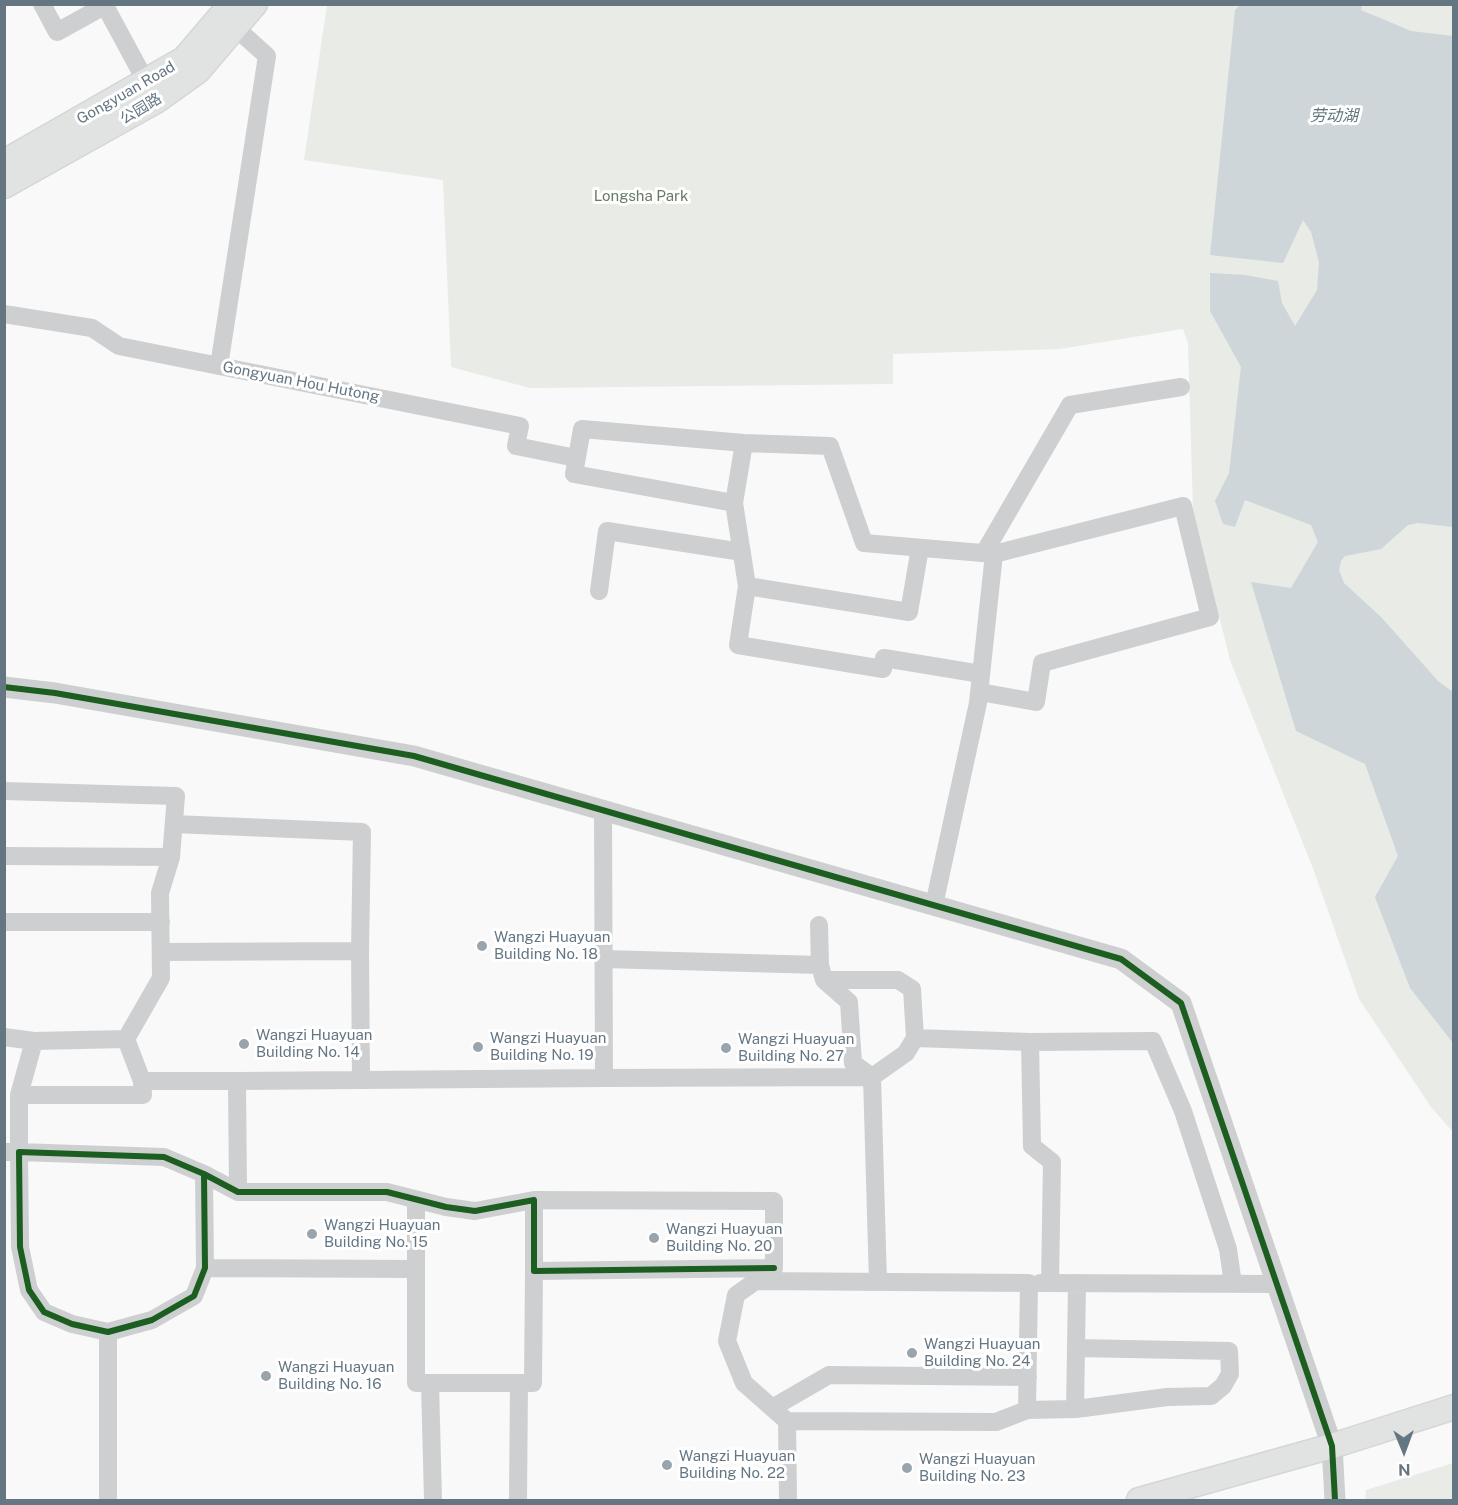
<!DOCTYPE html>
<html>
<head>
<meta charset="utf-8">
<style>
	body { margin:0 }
	#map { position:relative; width:1458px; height:1505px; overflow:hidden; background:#f9f9f9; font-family:"Public Sans",sans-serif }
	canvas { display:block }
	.frame { position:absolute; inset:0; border:6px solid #657683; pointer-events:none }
	.north { position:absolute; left:1374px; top:1421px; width:60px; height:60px; -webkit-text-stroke:4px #fff; paint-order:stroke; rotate:179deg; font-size:16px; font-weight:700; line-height:24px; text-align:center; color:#657683 }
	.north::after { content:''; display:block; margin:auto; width:21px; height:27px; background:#657683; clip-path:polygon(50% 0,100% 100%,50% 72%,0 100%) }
</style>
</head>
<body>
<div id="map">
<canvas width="1458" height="1505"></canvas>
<div class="frame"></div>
<div class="north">N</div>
</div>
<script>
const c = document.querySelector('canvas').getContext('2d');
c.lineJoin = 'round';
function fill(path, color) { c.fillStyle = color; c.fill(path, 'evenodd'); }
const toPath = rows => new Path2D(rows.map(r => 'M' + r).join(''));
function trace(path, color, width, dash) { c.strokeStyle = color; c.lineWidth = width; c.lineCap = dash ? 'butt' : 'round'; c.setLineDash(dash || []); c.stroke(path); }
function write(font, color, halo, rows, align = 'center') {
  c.font = font + ' "Public Sans","Noto Sans SC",sans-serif'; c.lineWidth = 6; c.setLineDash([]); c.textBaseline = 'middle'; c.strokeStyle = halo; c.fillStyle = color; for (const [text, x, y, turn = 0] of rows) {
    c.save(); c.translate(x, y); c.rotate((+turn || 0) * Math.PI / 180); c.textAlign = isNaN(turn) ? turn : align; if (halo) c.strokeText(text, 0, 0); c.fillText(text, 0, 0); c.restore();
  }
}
fill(toPath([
	[327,5,1453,5,1453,1132,1431,1107,1359,999,1314,871,1230,660,1193,510,1188,343,1183,329,1060,349,893,354,893,384,530,388,451,367,443,180,304,160],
	[1453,1463,1453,1500,1365,1500,1366,1490]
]), '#e8ebe6');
fill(toPath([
	[1240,5,1362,5,1361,10,1411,31,1453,36,1453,527,1418,523,1408,525,1381,549,1345,556,1341,561,1339,570,1344,583,1381,617,1438,681,1453,692,1453,1043,1410,988,1375,897,1398,856,1365,764,1296,731,1251,582,1291,588,1318,542,1311,525,1245,500,1235,527,1223,524,1215,501,1229,473,1241,367,1210,311,1210,273,1245,275,1278,281,1282,303,1295,326,1317,290,1319,262,1311,232,1303,220,1283,263,1210,255,1235,10]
]), '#ced6d9');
const secondary = toPath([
	[4,162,184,59,231,4],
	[4,186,156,101,198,71,255,4],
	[1139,1500,1332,1446,1454,1407]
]);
trace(secondary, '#d5d6d7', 27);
trace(toPath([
	[42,4,57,32,104,6],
	[104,4,151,91],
	[4,314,92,328,119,346,520,426,516,446,576,458],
	[219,366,267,56,227,20],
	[744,443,830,446,864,543,994,554,978,703,934,905],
	[734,503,574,474,582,429,744,443,734,503,747,586,909,612,920,548],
	[984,553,1070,405,1181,387],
	[747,586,738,645,883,669,884,658,981,674],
	[599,591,607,531,742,552],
	[980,692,1036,702,1042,663,1210,617,1183,506,994,554],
	[4,791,176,796,171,857,160,893,161,978,126,1039],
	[603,810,604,1078,872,1077,906,1053,915,1038,912,989,898,980,824,980],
	[4,856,171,857],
	[4,922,161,922],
	[819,925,820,965,824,980,849,1002,853,1063,872,1077,878,1282],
	[161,952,360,951,362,832,174,824],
	[604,959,820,965],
	[4,1037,34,1041,19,1095,19,1152,4,1152],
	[915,1038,1030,1042,1032,1146,1052,1162,1050,1283],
	[34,1041,126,1039,142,1081],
	[1030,1042,1153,1041,1183,1111,1228,1249,1233,1284],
	[361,1080,604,1078],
	[237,1081,361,1080,360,951],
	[19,1095,143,1095,142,1081,237,1081,238,1192],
	[204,1174,205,1268,194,1296,152,1320,108,1332,72,1324,44,1312,29,1290,20,1247,19,1152,164,1157,204,1174,238,1192,387,1192,446,1207,475,1211,534,1200,534,1271,774,1268],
	[534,1200,774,1201,774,1268,736,1295,727,1341,744,1383,787,1421,788,1500],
	[205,1268,416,1269,416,1200],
	[416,1269,416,1383,430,1383,433,1500],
	[756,1281,1029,1283,1027,1410,996,1422,787,1421],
	[1040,1283,1277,1284],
	[1076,1348,1077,1283],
	[430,1383,519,1383],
	[772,1408,829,1375,1028,1377],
	[1027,1410,1075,1409,1084,1408,1167,1397,1211,1396,1223,1386,1230,1374,1229,1351,1076,1348,1075,1409],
	[108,1500,108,1332],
	[518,1500,519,1383,533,1383,534,1271]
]), '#cecfd0', 18);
trace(toPath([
	[4,687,55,693,414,756,1121,959,1181,1003,1332,1446,1335,1500]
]), '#cecfd0', 21);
trace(secondary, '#e1e2e2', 24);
trace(toPath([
	[4,687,55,693,414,756,1121,959,1181,1003,1332,1446,1335,1500],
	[204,1174,205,1268,194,1296,152,1320,108,1332,72,1324,44,1312,29,1290,20,1247,19,1152,164,1157,204,1174,238,1192,387,1192,446,1207,475,1211,534,1200,534,1271,774,1268]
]), '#1b5e20', 6);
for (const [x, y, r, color] of [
	[482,946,6,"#99a4ac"],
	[244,1044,6,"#99a4ac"],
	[478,1047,6,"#99a4ac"],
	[726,1048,6,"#99a4ac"],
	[312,1234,6,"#99a4ac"],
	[654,1238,6,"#99a4ac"],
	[912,1353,6,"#99a4ac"],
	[266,1376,6,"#99a4ac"],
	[667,1465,6,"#99a4ac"],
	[907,1468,6,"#99a4ac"]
]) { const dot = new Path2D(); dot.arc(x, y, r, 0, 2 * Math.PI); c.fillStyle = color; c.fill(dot); trace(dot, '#fff', 2); }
write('15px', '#657683', '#fff', [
	["Gongyuan Road",126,93,-30],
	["公园路",141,109,-31],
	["Gongyuan Hou Hutong",301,382,11]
]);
write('15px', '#687a64', '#fff', [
	["Longsha Park",641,196]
]);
write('15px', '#657683', '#fff', [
	["Wangzi Huayuan",494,937],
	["Building No. 18",494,954],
	["Wangzi Huayuan",256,1035],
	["Building No. 14",256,1052],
	["Wangzi Huayuan",490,1038],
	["Building No. 19",490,1055],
	["Wangzi Huayuan",738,1039],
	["Building No. 27",738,1056],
	["Wangzi Huayuan",324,1225],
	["Building No. 15",324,1242],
	["Wangzi Huayuan",666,1229],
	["Building No. 20",666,1246],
	["Wangzi Huayuan",924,1344],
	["Building No. 24",924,1361],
	["Wangzi Huayuan",278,1367],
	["Building No. 16",278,1384],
	["Wangzi Huayuan",679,1456],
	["Building No. 22",679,1473],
	["Wangzi Huayuan",919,1459],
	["Building No. 23",919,1476]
], 'left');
write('italic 16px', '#60757c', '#fff', [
	["劳动湖",1334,116]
]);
</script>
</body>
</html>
